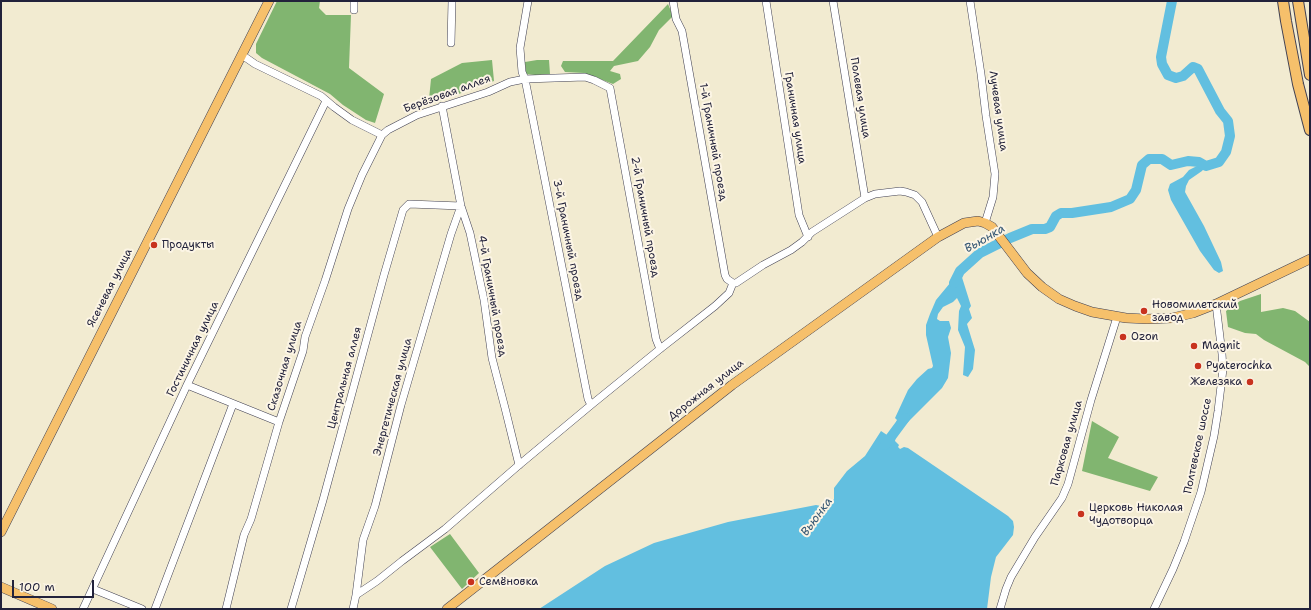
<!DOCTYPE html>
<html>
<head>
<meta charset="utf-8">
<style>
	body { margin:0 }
	#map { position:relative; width:1311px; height:610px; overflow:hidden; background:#f2ebd1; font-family:"Shantell Sans",sans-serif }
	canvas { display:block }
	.frame { position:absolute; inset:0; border:2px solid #22223b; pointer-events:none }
	.scale { position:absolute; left:12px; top:580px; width:82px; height:18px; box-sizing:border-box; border:2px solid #22223b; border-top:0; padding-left:5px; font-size:12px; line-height:14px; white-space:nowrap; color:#22223b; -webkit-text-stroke:3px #fcf5e5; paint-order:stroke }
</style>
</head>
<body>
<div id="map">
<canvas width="1311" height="610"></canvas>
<div class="frame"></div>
<div class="scale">100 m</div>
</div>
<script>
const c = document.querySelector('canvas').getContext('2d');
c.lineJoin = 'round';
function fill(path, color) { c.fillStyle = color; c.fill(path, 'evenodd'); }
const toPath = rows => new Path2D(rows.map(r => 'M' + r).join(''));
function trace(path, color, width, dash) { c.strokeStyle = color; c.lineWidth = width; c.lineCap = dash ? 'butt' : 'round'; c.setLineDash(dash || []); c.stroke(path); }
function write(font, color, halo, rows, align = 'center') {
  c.font = font + ' "Shantell Sans",sans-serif'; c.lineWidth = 4; c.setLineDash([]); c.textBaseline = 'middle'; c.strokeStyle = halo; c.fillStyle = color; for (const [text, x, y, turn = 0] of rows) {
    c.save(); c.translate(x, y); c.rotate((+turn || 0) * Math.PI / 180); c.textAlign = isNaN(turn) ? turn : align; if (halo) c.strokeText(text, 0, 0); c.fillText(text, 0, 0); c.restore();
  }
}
fill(toPath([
	[277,1,320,1,319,8,326,15,351,15,349,68,384,94,375,123,366,120,343,105,330,94,262,58,256,53,256,44],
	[668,4,673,16,659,30,650,47,638,61,614,66,610,71,620,74,621,79,613,84,584,73,565,72,561,66,563,61,613,61],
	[492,60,494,81,434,103,429,99,431,79,462,63],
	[537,60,549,60,550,74,535,75,526,74,525,62],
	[1261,294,1261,312,1283,308,1295,311,1310,322,1310,367,1305,362,1264,340,1256,334,1245,333,1228,327,1226,311,1240,301],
	[1092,421,1119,437,1108,458,1158,477,1150,491,1082,471],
	[450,534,479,573,462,589,430,547]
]), '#81b570');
fill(toPath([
	[1199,162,1206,166,1202,171,1189,180,1186,186,1185,192,1204,226,1221,262,1223,271,1219,273,1214,270,1200,251,1171,200,1168,190,1170,184,1183,177,1189,170,1197,166],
	[960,271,971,306,969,309,972,318,967,324,975,350,973,369,968,377,963,375,965,347,958,330,959,311,961,306,957,298,953,302,943,307,938,314,937,319,940,321,949,321,951,328,948,337,951,353,948,378,942,388,901,429,895,425,897,420,895,418,908,390,917,379,928,369,932,368,933,366,926,335,926,325,930,314,936,300],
	[881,431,887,435,890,432,896,436,895,441,899,445,898,447,900,449,904,447,908,448,1008,516,1013,521,1014,527,1013,535,996,557,991,577,987,609,539,609,605,566,654,543,728,522,816,505,821,506,831,503,834,499,834,488,847,471,865,456]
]), '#62bfe0');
trace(toPath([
	[954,283,960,271,980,253,1010,238,1032,229,1045,229,1050,227,1056,216,1061,213,1072,213,1111,207,1130,199,1136,190,1142,165,1149,159,1162,159,1171,165,1188,161,1199,162,1206,166,1219,162,1226,152,1230,136,1228,121,1220,111,1198,69,1193,67,1183,76,1176,78,1168,75,1162,64,1161,57,1172,1],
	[885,445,905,418]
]), '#62bfe0', 10);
const minor = toPath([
	[528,1,520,48,522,72,525,79,588,399,591,405],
	[673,1,676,19,682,31,725,275,727,279,733,283],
	[766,1,799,215,808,237],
	[833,1,865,198],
	[970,1,981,74,986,116,995,174,993,197,985,223],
	[354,10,354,1],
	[451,43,452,1],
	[242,55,255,64,321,96,334,107,352,120,382,135],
	[442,106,461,206,470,233,484,300,492,358,505,408,519,465],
	[733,283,736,283,763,265,791,250,802,242,812,232,865,198,875,194,900,191,906,192,915,195,922,202,938,237],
	[187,385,279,422],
	[93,589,142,609],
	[83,609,187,385,326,101],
	[155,609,233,404],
	[226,609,244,535,251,519,279,422,303,351,305,337,325,281,348,209,362,175,382,135,388,130,417,115,488,92,510,82,525,79,585,77,594,80,610,88,656,339,660,349],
	[291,609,323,500,384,275,403,210,409,204,461,206,451,234,401,405,375,506,363,540,356,595],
	[353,609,356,595,377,581,402,561,445,529,519,465,591,405,660,349,715,306,729,293,733,283],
	[1000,609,1006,589,1011,577,1035,537,1062,498,1068,484,1091,400,1117,317],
	[1154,609,1173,569,1184,542,1201,492,1214,436,1218,411,1223,369,1222,354,1216,304]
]);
const major = toPath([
	[1,532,269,1],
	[1,587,52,609],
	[447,609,732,385,938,237,964,223,978,221,985,223,992,227,1027,273,1042,287,1059,299,1075,306,1092,312,1126,318,1147,319,1172,318,1193,313,1216,304,1310,259]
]);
const highway = toPath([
	[1283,1,1286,21,1298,84,1310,130],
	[1298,1,1310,75]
]);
trace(minor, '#414052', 8);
trace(major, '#414052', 10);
trace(highway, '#414052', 12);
trace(minor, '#fff', 7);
trace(major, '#f6c06b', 9);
trace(highway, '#f6c06b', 10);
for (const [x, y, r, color] of [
	[154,245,4,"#c8321e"],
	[1144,311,4,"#c8321e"],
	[1123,337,4,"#c8321e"],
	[1194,346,4,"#c8321e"],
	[1198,366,4,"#c8321e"],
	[1250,382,4,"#c8321e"],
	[1081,514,4,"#c8321e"],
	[471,582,4,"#c8321e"]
]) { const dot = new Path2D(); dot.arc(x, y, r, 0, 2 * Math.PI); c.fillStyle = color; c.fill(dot); trace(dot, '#fcf5e5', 1.5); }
write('11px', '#22223b', '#fcf5e5', [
	["Берёзовая аллея",447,94,-20],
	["Полевая улица",860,98,81],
	["Лучевая улица",998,111,82],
	["Граничная улица",795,118,81],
	["1-й Граничный проезд",713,142,80],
	["2-й Граничный проезд",645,217,80],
	["3-й Граничный проезд",568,240,79],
	["Ясеневая улица",110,288,-63],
	["4-й Граничный проезд",492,296,80],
	["Гостиничная улица",193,349,-64],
	["Сказочная улица",285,366,-73],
	["Центральная аллея",345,378,-75],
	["Дорожная улица",706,390,-38],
	["Энергетическая улица",393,397,-75],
	["Парковая улица",1067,443,-74],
	["Полтевское шоссе",1198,446,-78]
]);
write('11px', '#22223b', '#fcf5e5', [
	["Продукты",162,245],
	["Новомилетский",1152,305],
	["завод",1152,318],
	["Ozon",1131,337],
	["Magnit",1202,346],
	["Pyaterochka",1206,366],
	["Железяка",1242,382,"right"],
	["Церковь Николая",1089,508],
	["Чудотворца",1089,521],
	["Семёновка",479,582]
], 'left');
write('italic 12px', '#385975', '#fcf5e5', [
	["Вьюнка",985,239,-30],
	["Вьюнка",817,517,-54]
]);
</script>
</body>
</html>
